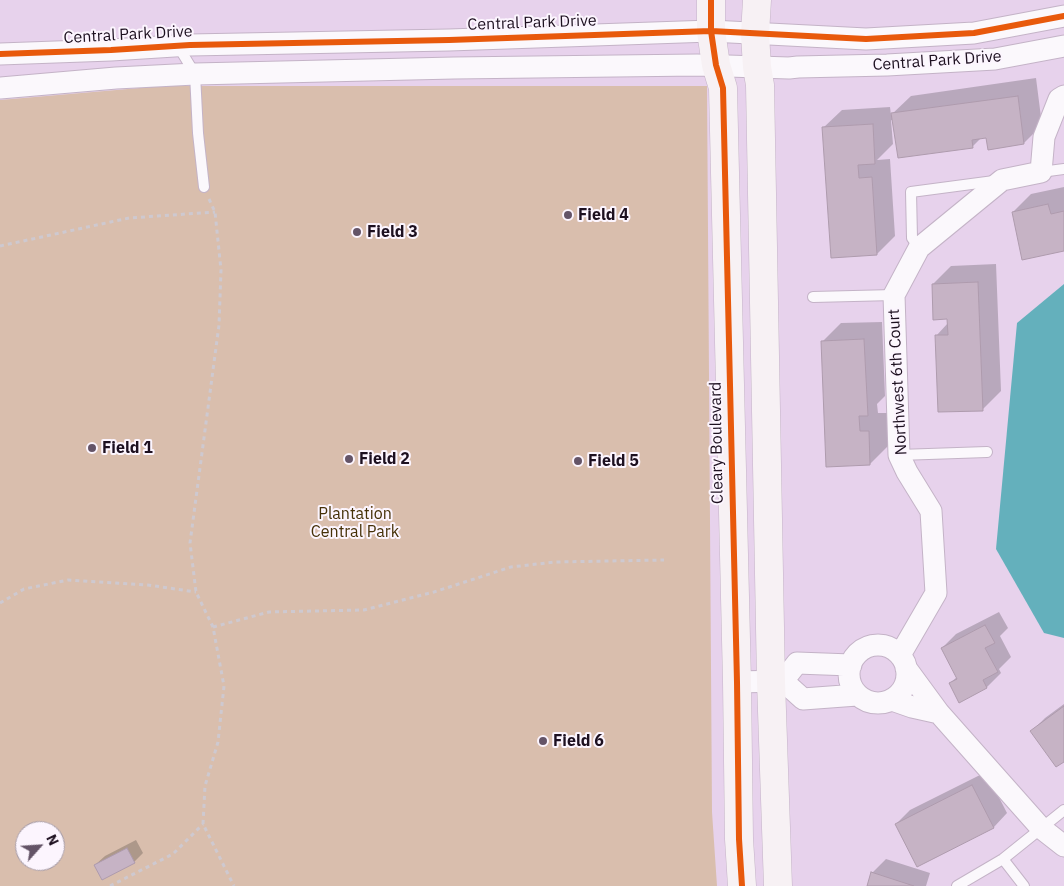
<!DOCTYPE html>
<html>
<head>
<meta charset="utf-8">
<style>
	body { margin:0 }
	#map { position:relative; width:1064px; height:886px; overflow:hidden; background:#e7d2ec; font-family:"IBM Plex Sans",sans-serif }
	canvas { display:block }
	.north { position:absolute; left:15px; top:821px; width:50px; height:50px; box-sizing:border-box; background:#fcf5fe; border:1px solid #a399a5; border-radius:50%; rotate:64deg; font-size:14px; font-weight:700; line-height:20px; text-align:center; color:#1d1020 }
	.north::after { content:''; display:block; margin:auto; width:18px; height:22px; background:#645467; clip-path:polygon(50% 0,100% 100%,50% 72%,0 100%) }
</style>
</head>
<body>
<div id="map">
<canvas width="1064" height="886"></canvas>
<div class="north">N</div>
</div>
<script>
const c = document.querySelector('canvas').getContext('2d');
c.lineJoin = 'round';
function fill(path, color) { c.fillStyle = color; c.fill(path, 'evenodd'); }
const toPath = rows => new Path2D(rows.map(r => 'M' + r).join(''));
function trace(path, color, width, dash) { c.strokeStyle = color; c.lineWidth = width; c.lineCap = dash ? 'butt' : 'round'; c.setLineDash(dash || []); c.stroke(path); }
function write(font, color, halo, rows, align = 'center') {
  c.font = font + ' "IBM Plex Sans",sans-serif'; c.lineWidth = 4; c.setLineDash([]); c.textBaseline = 'middle'; c.strokeStyle = halo; c.fillStyle = color; for (const [text, x, y, turn = 0] of rows) {
    c.save(); c.translate(x, y); c.rotate((+turn || 0) * Math.PI / 180); c.textAlign = isNaN(turn) ? turn : align; if (halo) c.strokeText(text, 0, 0); c.fillText(text, 0, 0); c.restore();
  }
}
fill(toPath([
	[163,86,707,86,712,812,717,886,0,886,0,100],
	[25,831,55,831,55,861,25,861]
]), '#d9bead');
fill(toPath([
	[1064,284,1064,638,1044,633,996,549,1017,323]
]), '#64b0bc');
fill(toPath([
	[1036,78,1042,125,1024,143,987,137,981,138,972,147,891,120,893,144,877,160,890,159,895,236,877,254,823,128,842,110,890,107,891,115,911,96],
	[1064,187,1064,250,1013,212,1031,194],
	[996,264,1001,391,983,409,939,411,936,336,948,323,948,318,933,284,951,266],
	[882,322,885,396,877,404,878,413,887,413,888,446,870,464,822,342,841,323],
	[999,612,1008,628,1000,636,1011,657,999,669,1001,673,987,687,960,701,950,683,957,677,942,648,956,634],
	[1064,704,1064,760,1032,731,1045,718],
	[986,772,1007,813,994,827,917,865,896,824,910,810],
	[136,840,143,853,134,862,95,865,105,856],
	[886,859,930,873,926,886,868,886,872,873]
]), '#0003');
const building = toPath([
	[1018,96,1024,144,988,150,986,138,972,140,973,148,898,158,891,113,1018,96],
	[873,124,875,164,858,165,859,178,872,177,877,255,831,258,822,127,873,124],
	[1048,204,1051,214,1064,211,1064,251,1022,260,1012,212,1048,204],
	[978,282,983,411,938,412,935,335,948,335,947,319,933,320,932,284,978,282],
	[864,339,868,416,859,416,860,431,869,431,870,465,826,467,821,341,864,339],
	[985,625,995,643,985,648,998,672,983,680,987,688,959,703,949,683,957,679,941,648,985,625],
	[1064,706,1064,762,1056,767,1030,731,1064,706],
	[972,785,994,828,917,867,895,824,972,785],
	[127,848,135,863,102,880,94,865,127,848],
	[871,872,914,886,867,886,871,872]
]);
fill(building, '#c6b3c5');
trace(building, '#ae9bad', 1);
const lane = toPath([
	[178,46,195,74,198,133,204,187],
	[1041,172,1064,169],
	[919,248,912,238,911,192,994,181],
	[813,297,894,295],
	[899,455,987,452],
	[1003,859,1024,886],
	[957,886,1003,859,1064,810]
]);
const street = toPath([
	[0,54,111,50,190,45,449,40,711,31,866,39,974,33,1064,16],
	[0,88,116,78,195,74,454,68,697,65,789,68,798,67,887,65,995,59,1064,46],
	'849 674a29 29 0 1 1 58 0a29 29 0 1 1-58 0Z',
	[900,655,936,593,931,511,907,472,899,455,894,295,919,248,1002,180,1041,172,1044,137,1059,99,1064,96],
	[906,668,939,713,1041,828,1064,846],
	[783,681,797,663,851,665],
	[737,682,783,681,803,699,857,695],
	[892,700,912,707,939,713]
]);
const secondary = toPath([
	[711,0,711,31,716,65,723,88,737,682,739,839,742,886],
	[757,0,755,34,757,67,760,85,771,682,778,886]
]);
trace(lane, '#c4b3c7', 12);
trace(street, '#c4b3c7', 23);
trace(secondary, '#c4b3c7', 29);
trace(toPath([
	[209,199,215,212,221,270,219,325,190,543,196,592,213,627,224,686,218,742,205,786,203,824,234,886],
	[0,246,129,218,215,212],
	[0,603,24,589,68,580,148,585,196,592],
	[213,627,269,612,364,610,434,592,511,567,555,562,664,560],
	[110,886,173,854,203,824]
]), '#cec9d0', 3, [4, 4]);
trace(lane, '#fbf8fc', 10);
trace(street, '#fbf8fc', 21);
trace(secondary, '#f7f1f4', 28);
trace(toPath([
	[711,0,711,31,716,65,723,88,737,682,739,839,742,886],
	[0,54,111,50,190,45,449,40,711,31,866,39,974,33,1064,16]
]), '#e8590c', 6);
for (const [x, y, r, color] of [
	[568,215,5,"#645467"],
	[357,232,5,"#645467"],
	[92,448,5,"#645467"],
	[349,459,5,"#645467"],
	[578,461,5,"#645467"],
	[543,741,5,"#645467"]
]) { const dot = new Path2D(); dot.arc(x, y, r, 0, 2 * Math.PI); c.fillStyle = color; c.fill(dot); trace(dot, '#fcf5fe', 2); }
write('16px', '#1d1020', '#fcf5fe', [
	["Central Park Drive",532,23,-2],
	["Central Park Drive",128,35,-3],
	["Central Park Drive",937,61,-4],
	["Northwest 6th Court",898,382,-93],
	["Cleary Boulevard",717,443,-91]
]);
write('bold 16px', '#1d1020', '#fcf5fe', [
	["Field 4",578,215],
	["Field 3",367,232],
	["Field 1",102,448],
	["Field 2",359,459],
	["Field 5",588,461],
	["Field 6",553,741]
], 'left');
write('16px', '#453007', '#fcf5fe', [
	["Plantation",355,514],
	["Central Park",355,532]
]);
</script>
</body>
</html>
